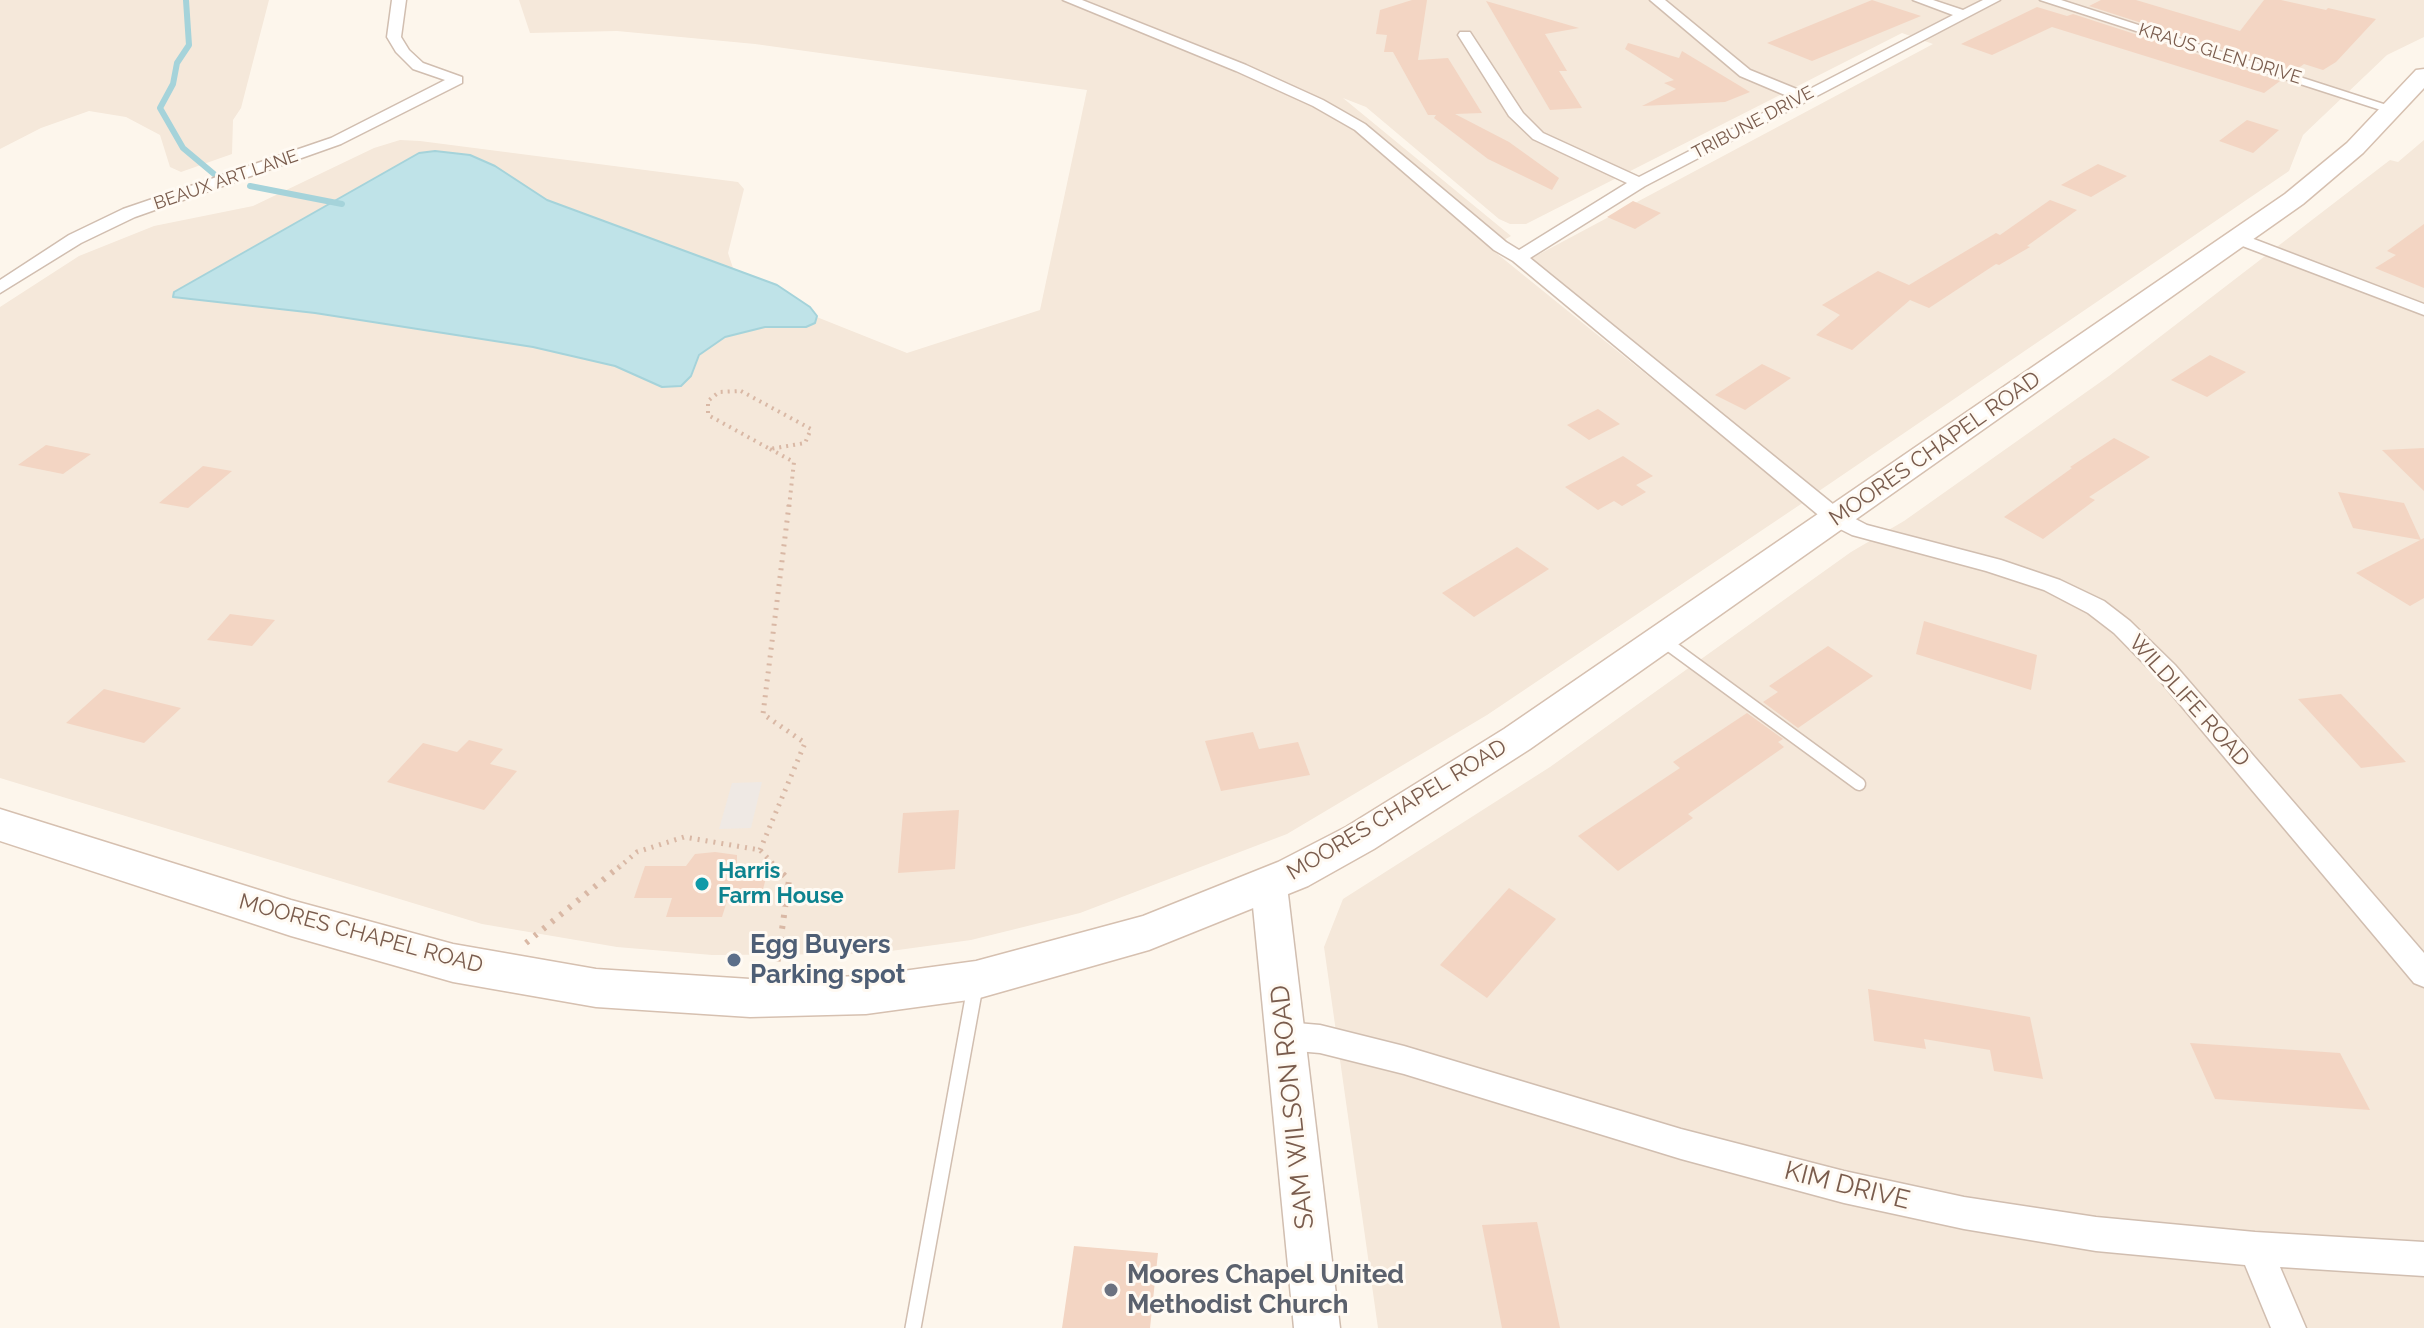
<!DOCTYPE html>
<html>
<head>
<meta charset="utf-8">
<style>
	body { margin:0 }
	canvas { display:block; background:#fdf6ec }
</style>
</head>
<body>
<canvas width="2424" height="1328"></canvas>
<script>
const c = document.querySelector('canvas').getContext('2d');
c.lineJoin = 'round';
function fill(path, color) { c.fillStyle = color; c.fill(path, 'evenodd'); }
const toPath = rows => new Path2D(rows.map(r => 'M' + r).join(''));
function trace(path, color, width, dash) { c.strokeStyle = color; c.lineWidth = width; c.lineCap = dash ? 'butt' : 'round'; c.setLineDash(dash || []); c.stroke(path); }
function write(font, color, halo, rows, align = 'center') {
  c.font = font + ' Raleway,sans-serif'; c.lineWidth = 6; c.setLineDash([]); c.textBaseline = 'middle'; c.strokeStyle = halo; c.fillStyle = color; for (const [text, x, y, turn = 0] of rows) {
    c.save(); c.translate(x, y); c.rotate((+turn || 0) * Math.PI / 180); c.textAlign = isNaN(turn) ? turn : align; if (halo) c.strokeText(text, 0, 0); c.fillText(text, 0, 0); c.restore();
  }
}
fill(toPath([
	[0,0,269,0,241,108,233,120,232,154,181,172,170,167,160,135,126,117,89,111,41,128,0,149],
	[519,0,2424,0,2424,37,2387,55,2303,135,2289,171,1819,491,1532,258,1933,44,1902,33,1526,224,1510,224,1499,219,1366,107,1343,98,1511,236,1490,248,1804,502,1487,715,1287,834,1080,913,971,940,869,954,712,955,617,947,482,924,0,778,0,307,79,256,154,226,253,206,374,148,400,140,420,141,738,182,744,189,728,253,739,286,907,353,1040,310,1087,90,755,44,617,31,530,33],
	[2424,140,2424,1328,1378,1328,1324,947,1343,899,1550,767,1851,552,1904,521,2109,376,2390,160,2398,162]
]), '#f5e8da');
fill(toPath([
	[762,782,751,828,719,829,732,783]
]), '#efe9e4');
const water = toPath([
	[435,151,470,155,495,166,547,200,777,285,810,307,817,316,815,323,806,327,765,327,725,337,699,355,691,376,681,386,662,387,615,366,533,347,315,313,173,297,174,292,419,153,435,151]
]);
fill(water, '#bfe3e8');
trace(water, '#a5d3da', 2);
trace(toPath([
	[186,0,189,45,177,63,173,84,160,108,183,148,214,174],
	[250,186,342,204]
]), '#a5d3da', 6);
fill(toPath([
	[1412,0,1427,0,1418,60,1448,58,1482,113,1455,114,1509,142,1559,178,1552,190,1488,159,1434,118,1436,115,1428,115,1393,52,1384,52,1387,35,1376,34,1380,10],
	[1872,0,1921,16,1812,61,1767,43],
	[2101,0,2136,0,2240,31,2264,0,2281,0,2326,10,2328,8,2376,19,2336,62,2323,70,2304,64,2293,72,2089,6],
	[1486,1,1579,28,1545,34,1567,71,1559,71,1582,108,1550,110],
	[2037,7,2067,16,2073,14,2280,81,2264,93,2052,27,1992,55,1961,44],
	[1628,43,1679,58,1682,51,1750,92,1725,102,1642,106,1676,89,1664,83,1674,80,1625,49],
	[2247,120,2279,130,2253,153,2219,141],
	[2098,164,2127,176,2091,197,2061,185],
	[2050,200,2077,210,2027,246,2030,247,1999,265,1996,264,1929,308,1910,300,1852,350,1816,335,1840,315,1822,305,1878,271,1909,285,1996,233,2000,235],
	[1633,201,1661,213,1635,229,1607,217],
	[2424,224,2424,288,2375,268,2396,255,2387,251],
	[2210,355,2246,372,2207,397,2171,380],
	[1762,364,1791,378,1745,410,1715,395],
	[1598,409,1620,424,1589,440,1567,425],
	[2114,438,2150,457,2089,497,2095,500,2043,539,2004,517,2072,468,2070,467],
	[46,445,91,454,63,474,18,465],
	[2424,448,2424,491,2382,450],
	[1623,456,1653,476,1636,485,1646,492,1622,506,1614,501,1598,510,1565,487],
	[203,466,232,471,188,508,159,503],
	[2338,492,2404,503,2421,540,2353,528],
	[2424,538,2424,598,2410,606,2356,573],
	[1517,547,1549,569,1474,617,1442,593],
	[230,614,275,620,252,646,207,640],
	[1924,621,2037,655,2031,690,1916,654],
	[1828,646,1873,676,1798,728,1763,702,1778,692,1769,686],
	[104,689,181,708,144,743,66,723],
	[2341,694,2406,762,2361,768,2298,699],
	[1747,713,1783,739,1778,742,1784,747,1688,814,1693,818,1618,871,1578,836,1680,768,1673,762],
	[1253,732,1259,749,1298,742,1310,775,1221,791,1205,741],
	[469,740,503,749,490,764,517,771,484,810,387,782,423,743,457,752],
	[959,810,955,869,898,873,903,813],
	[715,852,737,855,737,870,768,870,760,901,727,901,722,917,666,917,672,898,634,898,645,866,686,866,695,854],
	[1509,888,1556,919,1487,998,1440,965],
	[1868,989,2030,1017,2043,1079,1994,1071,1990,1050,1924,1039,1926,1049,1874,1041],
	[2190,1043,2340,1053,2370,1110,2215,1099],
	[1537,1222,1560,1328,1502,1328,1482,1225],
	[1074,1246,1158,1253,1150,1328,1062,1328]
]), '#f3d5c3');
const serviceFar1 = toPath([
	[1661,639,1859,784]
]);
const service = toPath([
	[913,1328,975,987]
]);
const minor = toPath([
	[392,0,406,0,401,37,409,50,423,63,462,77,462,83,341,144,135,217,81,243,0,293,0,280,69,235,123,209,331,138,445,80,413,69,396,52,387,37,392,0],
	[1063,0,1082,0,1246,65,1323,100,1365,124,1506,242,1519,250,1627,183,1533,139,1509,116,1458,35,1460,32,1470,32,1523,113,1543,133,1639,177,1792,98,1740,76,1650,0,1665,0,1750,70,1804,92,1953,15,1913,0,1933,0,1963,10,1983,0,2000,0,1645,186,1530,258,1844,513,1867,525,2001,560,2060,580,2104,601,2130,621,2175,665,2424,953,2424,987,2414,983,2157,677,2114,633,2088,613,2044,590,1986,571,1852,535,1828,523,1513,261,1494,250,1355,130,1313,106,1236,71,1063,0],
	[2040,0,2061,0,2399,109,2397,112,2387,112,2040,0],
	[2238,233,2424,304,2424,315,2232,242,2229,238,2238,233],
	[1285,1022,1320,1025,1404,1046,1681,1129,1844,1171,1964,1197,2096,1217,2255,1232,2424,1242,2424,1276,2280,1267,2306,1328,2271,1328,2245,1265,2096,1251,1964,1229,1844,1203,1681,1159,1404,1074,1320,1053,1285,1050,1274,1046,1270,1036,1274,1026,1285,1022]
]);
const tertiary = toPath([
	[1269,871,1282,875,1287,886,1340,1328,1294,1328,1251,886,1256,875,1269,871]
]);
const secondary = toPath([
	[2424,69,2424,88,2363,153,2303,204,1530,749,1374,849,1308,886,1149,950,976,999,866,1014,750,1017,596,1007,453,982,291,936,0,841,0,809,291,900,453,944,596,969,750,979,866,976,976,961,1143,916,1278,862,1346,827,1504,729,2285,194,2347,143,2416,70,2424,69]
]);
trace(serviceFar1, '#d1beb0', 15);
trace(service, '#d1beb0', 18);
trace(minor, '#d1beb0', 3);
trace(tertiary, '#d1beb0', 3);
trace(secondary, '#d6c0b0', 3);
trace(toPath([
	[741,391,811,429,805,443,770,449,708,415,708,401,719,392,741,391],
	[770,449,794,462,789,507]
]), '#d9b8a5', 4, [2, 5]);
trace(toPath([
	[760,850,805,743,763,714,789,505],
	[618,868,637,852,684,837,760,850,777,868]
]), '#d9b8a5', 5, [2, 6]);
trace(toPath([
	[775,866,789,880,777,965],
	[526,943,620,866]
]), '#d9b8a5', 6, [3, 8]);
trace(serviceFar1, '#fff', 12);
trace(service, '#fff', 15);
fill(minor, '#fff');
fill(tertiary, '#fff');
fill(secondary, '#fff');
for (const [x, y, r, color] of [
	[702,884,8,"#0f9aa8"],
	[734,960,8,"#5c6f8a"],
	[1111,1290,8,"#6b7280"]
]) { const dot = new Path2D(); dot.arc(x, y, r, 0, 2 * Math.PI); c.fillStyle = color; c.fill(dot); trace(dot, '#fffaf3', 3); }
write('18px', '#7a5c4d', '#fffaf3', [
	["KRAUS GLEN DRIVE",2220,54,17],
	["TRIBUNE DRIVE",1753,123,-28],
	["BEAUX ART LANE",226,180,-19]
]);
write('22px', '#7a5c4d', '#fffaf3', [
	["MOORES CHAPEL ROAD",1935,449,-35],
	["WILDLIFE ROAD",2189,701,48],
	["MOORES CHAPEL ROAD",1397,810,-31],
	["MOORES CHAPEL ROAD",361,934,15]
]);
write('bold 22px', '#0d838f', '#fffaf3', [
	["Harris",718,871],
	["Farm House",718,896]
], 'left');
write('bold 26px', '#4e5e75', '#fffaf3', [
	["Egg Buyers",750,945],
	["Parking spot",750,975]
], 'left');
write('26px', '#7a5c4d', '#fffaf3', [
	["SAM WILSON ROAD",1293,1107,-96],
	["KIM DRIVE",1847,1186,14]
]);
write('bold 26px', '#5b616d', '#fffaf3', [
	["Moores Chapel United",1127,1275],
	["Methodist Church",1127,1305]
], 'left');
</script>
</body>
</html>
